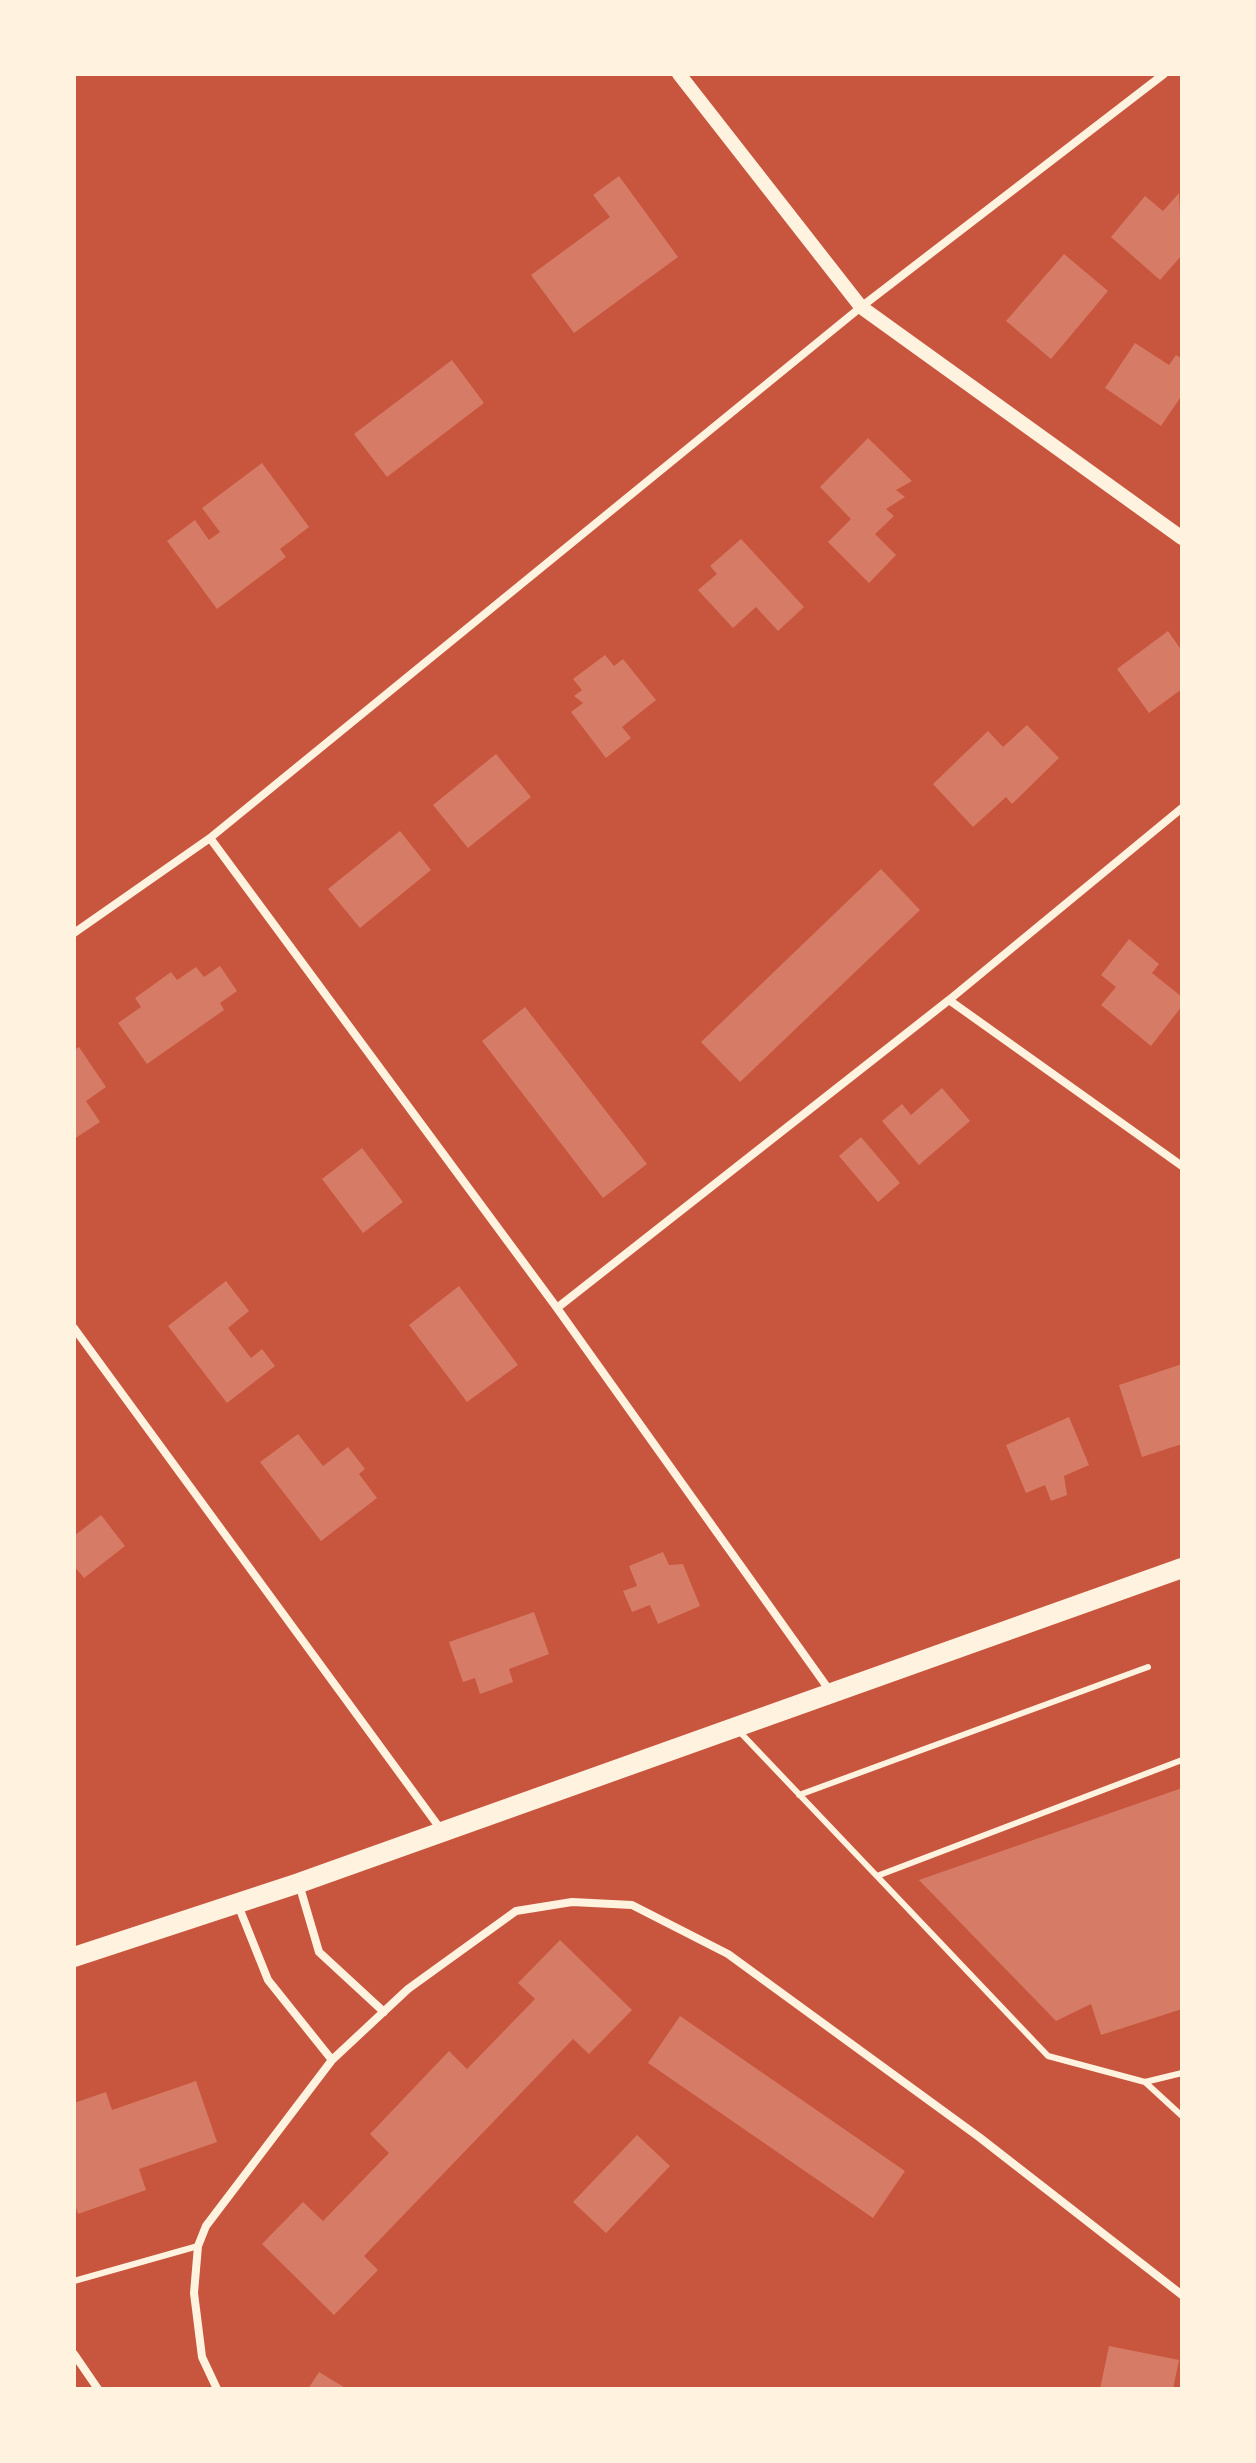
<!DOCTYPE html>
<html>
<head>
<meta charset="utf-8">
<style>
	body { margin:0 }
	#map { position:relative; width:1256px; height:2463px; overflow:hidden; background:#c8553d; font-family:"Fira Sans",sans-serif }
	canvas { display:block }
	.frame { position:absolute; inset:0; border:76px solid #fff3e0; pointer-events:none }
</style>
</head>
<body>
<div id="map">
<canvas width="1256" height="2463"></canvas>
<div class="frame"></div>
</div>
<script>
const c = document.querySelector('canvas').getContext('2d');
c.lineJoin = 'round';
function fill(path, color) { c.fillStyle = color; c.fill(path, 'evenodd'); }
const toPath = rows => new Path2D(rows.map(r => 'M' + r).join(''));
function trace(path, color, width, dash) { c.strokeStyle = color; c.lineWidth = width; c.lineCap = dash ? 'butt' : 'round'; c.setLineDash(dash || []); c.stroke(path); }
fill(toPath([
	[619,176,678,257,574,333,531,275,610,217,593,195],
	[1179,193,1182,255,1160,280,1111,237,1145,196,1163,211],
	[1064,254,1108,291,1051,359,1006,321],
	[1135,343,1169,365,1176,355,1182,359,1182,395,1161,426,1105,388],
	[452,360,484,403,387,477,354,434],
	[868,438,912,481,896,490,905,497,886,509,894,516,875,534,896,555,869,583,828,542,851,519,820,487],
	[262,463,309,527,280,549,286,557,217,609,167,541,195,520,209,540,220,532,202,508],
	[741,539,804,607,778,631,756,607,733,628,698,590,717,574,710,566],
	[1168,631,1182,651,1182,689,1149,713,1117,669],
	[605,655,614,666,623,659,656,700,622,727,631,738,606,758,571,712,583,703,574,696,582,690,573,679],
	[1027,725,1059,758,1012,804,1006,797,973,827,933,784,988,731,1003,747],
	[496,754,531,797,468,848,433,805],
	[400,831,431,870,360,928,328,889],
	[881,869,920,910,740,1082,701,1042],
	[1129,939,1159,964,1152,973,1182,997,1182,1006,1151,1046,1101,1005,1116,987,1101,975],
	[220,966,237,991,220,1003,224,1010,147,1064,118,1023,141,1007,135,998,171,972,177,980,196,967,204,977],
	[525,1007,647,1164,603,1198,482,1041],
	[79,1047,106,1087,86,1101,100,1122,74,1139,74,1050],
	[942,1088,970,1121,919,1165,882,1121,902,1104,911,1115],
	[861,1137,900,1183,878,1202,839,1156],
	[362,1148,403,1202,363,1233,322,1179],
	[226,1281,249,1311,228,1328,251,1358,262,1349,275,1366,227,1403,168,1326],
	[459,1286,518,1365,467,1402,409,1325],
	[1182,1364,1182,1444,1142,1457,1119,1385],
	[1069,1417,1089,1465,1064,1476,1067,1495,1051,1501,1045,1485,1026,1493,1006,1445],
	[298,1434,323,1466,348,1447,365,1469,359,1474,377,1498,321,1541,260,1462],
	[101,1515,125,1546,84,1578,74,1566,74,1536],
	[663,1552,669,1565,683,1564,700,1606,658,1624,650,1605,632,1612,623,1591,637,1586,629,1566],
	[534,1612,549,1654,509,1669,513,1682,480,1694,475,1678,463,1682,449,1642],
	[1182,1788,1182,2009,1101,2035,1091,2004,1056,2021,919,1880],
	[560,1940,632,2010,589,2054,573,2039,364,2256,378,2270,334,2315,262,2244,303,2202,323,2221,389,2153,370,2134,449,2051,467,2069,535,1999,518,1983],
	[680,2016,905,2171,873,2218,648,2063],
	[196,2081,217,2142,139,2169,146,2190,78,2214,74,2201,74,2103,106,2092,112,2110],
	[637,2135,670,2166,606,2233,573,2202],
	[1109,2346,1179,2360,1173,2389,1100,2389],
	[319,2372,347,2389,308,2389]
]), '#d67c66');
trace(toPath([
	[737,1729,1048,2056,1145,2082,1182,2116],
	[799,1795,1148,1667],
	[877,1876,1182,1760],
	[1145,2082,1182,2073],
	[74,2281,198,2246]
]), '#fff3e0', 6);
trace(toPath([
	[210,838,557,1308,830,1691],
	[74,933,210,838,861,307,1164,74],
	[949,1000,1182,1166],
	[557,1308,949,1000,1182,808],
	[74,1328,442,1831],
	[299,1884,319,1952,384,2012],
	[238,1905,268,1980,332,2060],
	[74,2354,98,2389],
	[217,2389,202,2357,194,2293,198,2246,206,2226,332,2060,408,1989,516,1911,572,1902,632,1905,728,1954,979,2137,1182,2295]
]), '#fff3e0', 8);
trace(toPath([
	[679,74,861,307,1182,538]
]), '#fff3e0', 14);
trace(toPath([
	[74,1957,299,1883,1182,1568]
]), '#fff3e0', 20);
</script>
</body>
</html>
